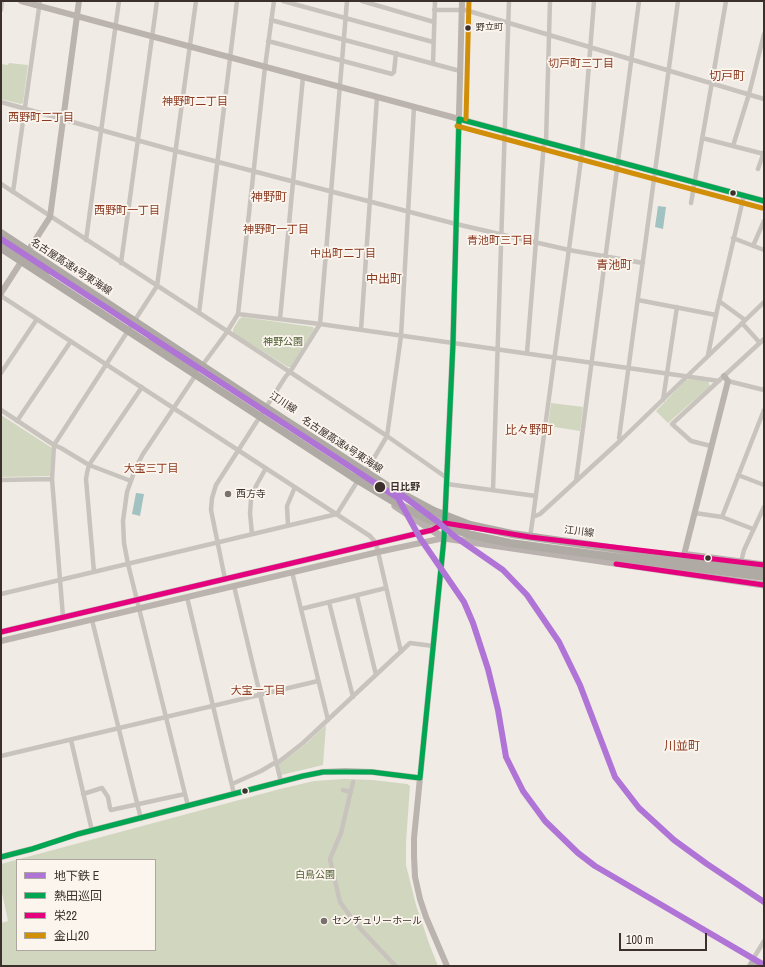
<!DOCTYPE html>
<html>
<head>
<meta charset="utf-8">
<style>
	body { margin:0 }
	#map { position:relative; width:765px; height:967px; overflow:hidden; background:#f0ebe5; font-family:"Archivo Narrow","Noto Sans JP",sans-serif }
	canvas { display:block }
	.frame { position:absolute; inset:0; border:2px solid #3b302b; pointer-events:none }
	.legend { position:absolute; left:16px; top:859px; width:140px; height:92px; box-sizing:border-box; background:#fbf5ee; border:1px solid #aea6a0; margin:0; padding:5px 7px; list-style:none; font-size:12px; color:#3b302b }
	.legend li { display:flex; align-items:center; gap:8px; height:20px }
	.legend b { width:20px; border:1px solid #aea6a0 }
	.scale { position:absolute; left:619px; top:933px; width:88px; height:18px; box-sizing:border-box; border:2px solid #3b302b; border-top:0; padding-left:5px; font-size:12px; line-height:14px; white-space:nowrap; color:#3b302b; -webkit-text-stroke:3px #fbf5ee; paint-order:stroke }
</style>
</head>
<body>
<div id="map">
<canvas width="765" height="967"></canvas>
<div class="frame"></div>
<ul class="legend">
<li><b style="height:5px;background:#b074d6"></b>地下鉄 E</li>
<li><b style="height:5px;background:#00a651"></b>熱田巡回</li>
<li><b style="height:5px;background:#e5007d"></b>栄22</li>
<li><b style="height:5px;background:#d18e09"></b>金山20</li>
</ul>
<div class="scale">100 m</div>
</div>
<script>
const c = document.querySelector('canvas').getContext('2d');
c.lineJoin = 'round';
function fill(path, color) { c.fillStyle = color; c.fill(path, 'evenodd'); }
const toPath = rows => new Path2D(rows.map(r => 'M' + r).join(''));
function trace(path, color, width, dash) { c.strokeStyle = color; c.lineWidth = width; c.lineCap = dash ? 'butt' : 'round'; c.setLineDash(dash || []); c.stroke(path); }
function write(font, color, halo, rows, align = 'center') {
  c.font = font + ' "Archivo Narrow","Noto Sans JP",sans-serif'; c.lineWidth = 3.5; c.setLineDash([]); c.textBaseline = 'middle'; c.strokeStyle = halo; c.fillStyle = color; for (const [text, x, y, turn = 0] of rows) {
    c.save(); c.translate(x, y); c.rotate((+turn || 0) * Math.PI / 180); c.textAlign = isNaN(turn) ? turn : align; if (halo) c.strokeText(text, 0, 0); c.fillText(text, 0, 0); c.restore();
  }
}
fill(toPath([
	[9,63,28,65,23,103,21,104,1,99,1,64,8,65],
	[243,317,313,327,314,329,291,367,288,367,233,333,233,329,240,318],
	[690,379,708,381,710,386,668,423,656,411,686,380],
	[551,403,583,407,580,431,548,426],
	[1,415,52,448,50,476,1,477],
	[326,725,323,765,281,775,279,764,306,744],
	[344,779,373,780,407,784,410,786,406,842,406,865,416,905,430,946,438,966,1,966,1,923,8,921,1,888,1,864,280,789,314,781],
	[17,860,155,860,155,950,17,950]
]), '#d1d6bf');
fill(toPath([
	[658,206,666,207,663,229,655,227],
	[136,493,144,494,140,516,132,514]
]), '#a1c2c1');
trace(toPath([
	[283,1,433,42],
	[362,1,434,22],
	[462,9,764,99],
	[1,10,2,1],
	[434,10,462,10],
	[271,20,460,71],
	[268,41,392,74,394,72,396,53],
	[433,64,435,1],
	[1,102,176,151,456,224,569,250,643,263],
	[702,138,764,154],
	[546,142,550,1],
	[733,146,749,94,764,34],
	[758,169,764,152],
	[1,184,290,372,387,436,447,478],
	[13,192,40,1],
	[691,203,726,1],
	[733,238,764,250],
	[86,240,119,1],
	[753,246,764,221],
	[121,263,157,1],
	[1,296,370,536,376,543,401,652],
	[638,300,716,315],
	[719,301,745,320],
	[199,313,237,1],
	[238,314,320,324,719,381],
	[280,319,303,77],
	[742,323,760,343],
	[361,330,377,97],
	[527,353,544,142],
	[708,355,716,315,744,195],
	[204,363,227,332,238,314,265,67,274,1],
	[1,373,37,319],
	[728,381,764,390],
	[663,400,677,307],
	[1,410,54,445,61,448,89,465,131,481],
	[17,421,71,341],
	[621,440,619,438,678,1],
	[711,446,691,441,672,424,764,339],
	[367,470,387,436,401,336,414,107],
	[738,475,764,485],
	[1,480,52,479],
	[576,481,639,1],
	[447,484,536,496],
	[493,490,509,1],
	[695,513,722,517,753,529],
	[533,517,582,152,594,1],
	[722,517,764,410],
	[288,526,287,506,295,487],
	[252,534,250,513,251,500,256,486,266,468],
	[530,537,533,517,540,514,621,440,764,302],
	[741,562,744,550,764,507],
	[94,572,86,479,87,473,89,465,142,387],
	[292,572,328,720],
	[225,579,211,510,212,498,216,485,286,376,290,372,320,324,347,1],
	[234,586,281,782],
	[1,594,337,514,357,482],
	[357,596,376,675],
	[187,597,234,794],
	[329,602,353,697],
	[301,609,386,588],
	[63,617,52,479,54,445,157,286,196,1],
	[92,620,141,819],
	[71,740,92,831],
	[1,756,318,681],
	[276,764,303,743,410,643,433,646],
	[353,782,341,833,330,859,340,902,356,924,387,957,396,966],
	[232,784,261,771,276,762],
	[343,790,351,792],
	[83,794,102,788,108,797,110,808,111,810,185,794],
	[188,806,128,564,124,543,123,521,127,492,136,467,143,454,195,376],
	[749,966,764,941]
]), '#c9c3be', 4.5);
trace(toPath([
	[21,1,764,201],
	[1,293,50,217,79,1],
	[684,555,728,381,724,376],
	[1,632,432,530,444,523],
	[1,641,378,552,444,538],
	[1,857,32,849,78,834,303,776,323,772,345,771,372,772,420,778],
	[752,963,764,966],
	[447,966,426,917,420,899,415,877,414,856,414,838,444,538,453,343,462,1]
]), '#bab3ae', 6);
trace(toPath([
	[395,506,444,538,764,585],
	[427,511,445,523,468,527],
	[689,555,764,565]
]), '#b8b1ad', 7);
trace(toPath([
	[1,233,257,402,389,487,434,511,470,525,512,534,764,570],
	[1,241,47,271],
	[1,248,353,477,398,504,431,521,467,534,510,543,764,577],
	[152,340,196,368]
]), '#afaaa4', 8);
trace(toPath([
	[459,119,764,201],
	[420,778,444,538,453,343,459,119],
	[1,857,32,849,78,834,303,776,323,772,372,772,420,778]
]), '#00a651', 5);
trace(toPath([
	[616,564,764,585],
	[1,632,432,530,445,523,530,537,764,565]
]), '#e5007d', 5);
trace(toPath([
	[466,119,469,1],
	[457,126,762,208]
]), '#d18e09', 5);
trace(toPath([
	[1,239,398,498,420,538,464,602,473,623,488,669,498,710,506,757,523,791,545,821,578,853,595,866,764,965],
	[399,493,438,522,454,536,503,570,527,595,559,642,580,685,615,777,639,808,674,840,707,864,764,902]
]), '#b074d6', 6);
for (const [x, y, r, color] of [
	[468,28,3.5,"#3b302b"],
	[733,193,3.5,"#3b302b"],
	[380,487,6,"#3b302b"],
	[228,494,4,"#7a716c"],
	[708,558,3.5,"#3b302b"],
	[245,791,3.5,"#3b302b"],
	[324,921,4,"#7a716c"]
]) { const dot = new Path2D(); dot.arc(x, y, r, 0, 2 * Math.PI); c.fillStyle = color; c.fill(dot); trace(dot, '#fbf5ee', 1.5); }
write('9px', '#3b302b', '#fbf5ee', [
	["野立町",476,28]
], 'left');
write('10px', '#3b302b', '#fbf5ee', [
	["名古屋高速4号東海線",71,267,33],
	["江川線",283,403,33],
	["名古屋高速4号東海線",342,445,33],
	["江川線",579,532,7]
]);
write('10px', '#4a5a2e', '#fbf5ee', [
	["神野公園",283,342],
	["白鳥公園",315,875]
]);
write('bold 10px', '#3b302b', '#fbf5ee', [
	["日比野",390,487]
], 'left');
write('10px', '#3b302b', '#fbf5ee', [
	["西方寺",236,494],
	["センチュリーホール",332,921]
], 'left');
write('11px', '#8c3b22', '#fbf5ee', [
	["切戸町三丁目",581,64],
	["神野町二丁目",195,102],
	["西野町二丁目",41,118],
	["西野町一丁目",127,211],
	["神野町一丁目",276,230],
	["青池町三丁目",500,241],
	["中出町二丁目",343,254],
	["大宝三丁目",151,469],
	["大宝一丁目",258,691]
]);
write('12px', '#8c3b22', '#fbf5ee', [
	["切戸町",727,77],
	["神野町",269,198],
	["青池町",614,266],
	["中出町",384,280],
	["比々野町",529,431],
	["川並町",682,747]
]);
</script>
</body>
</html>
